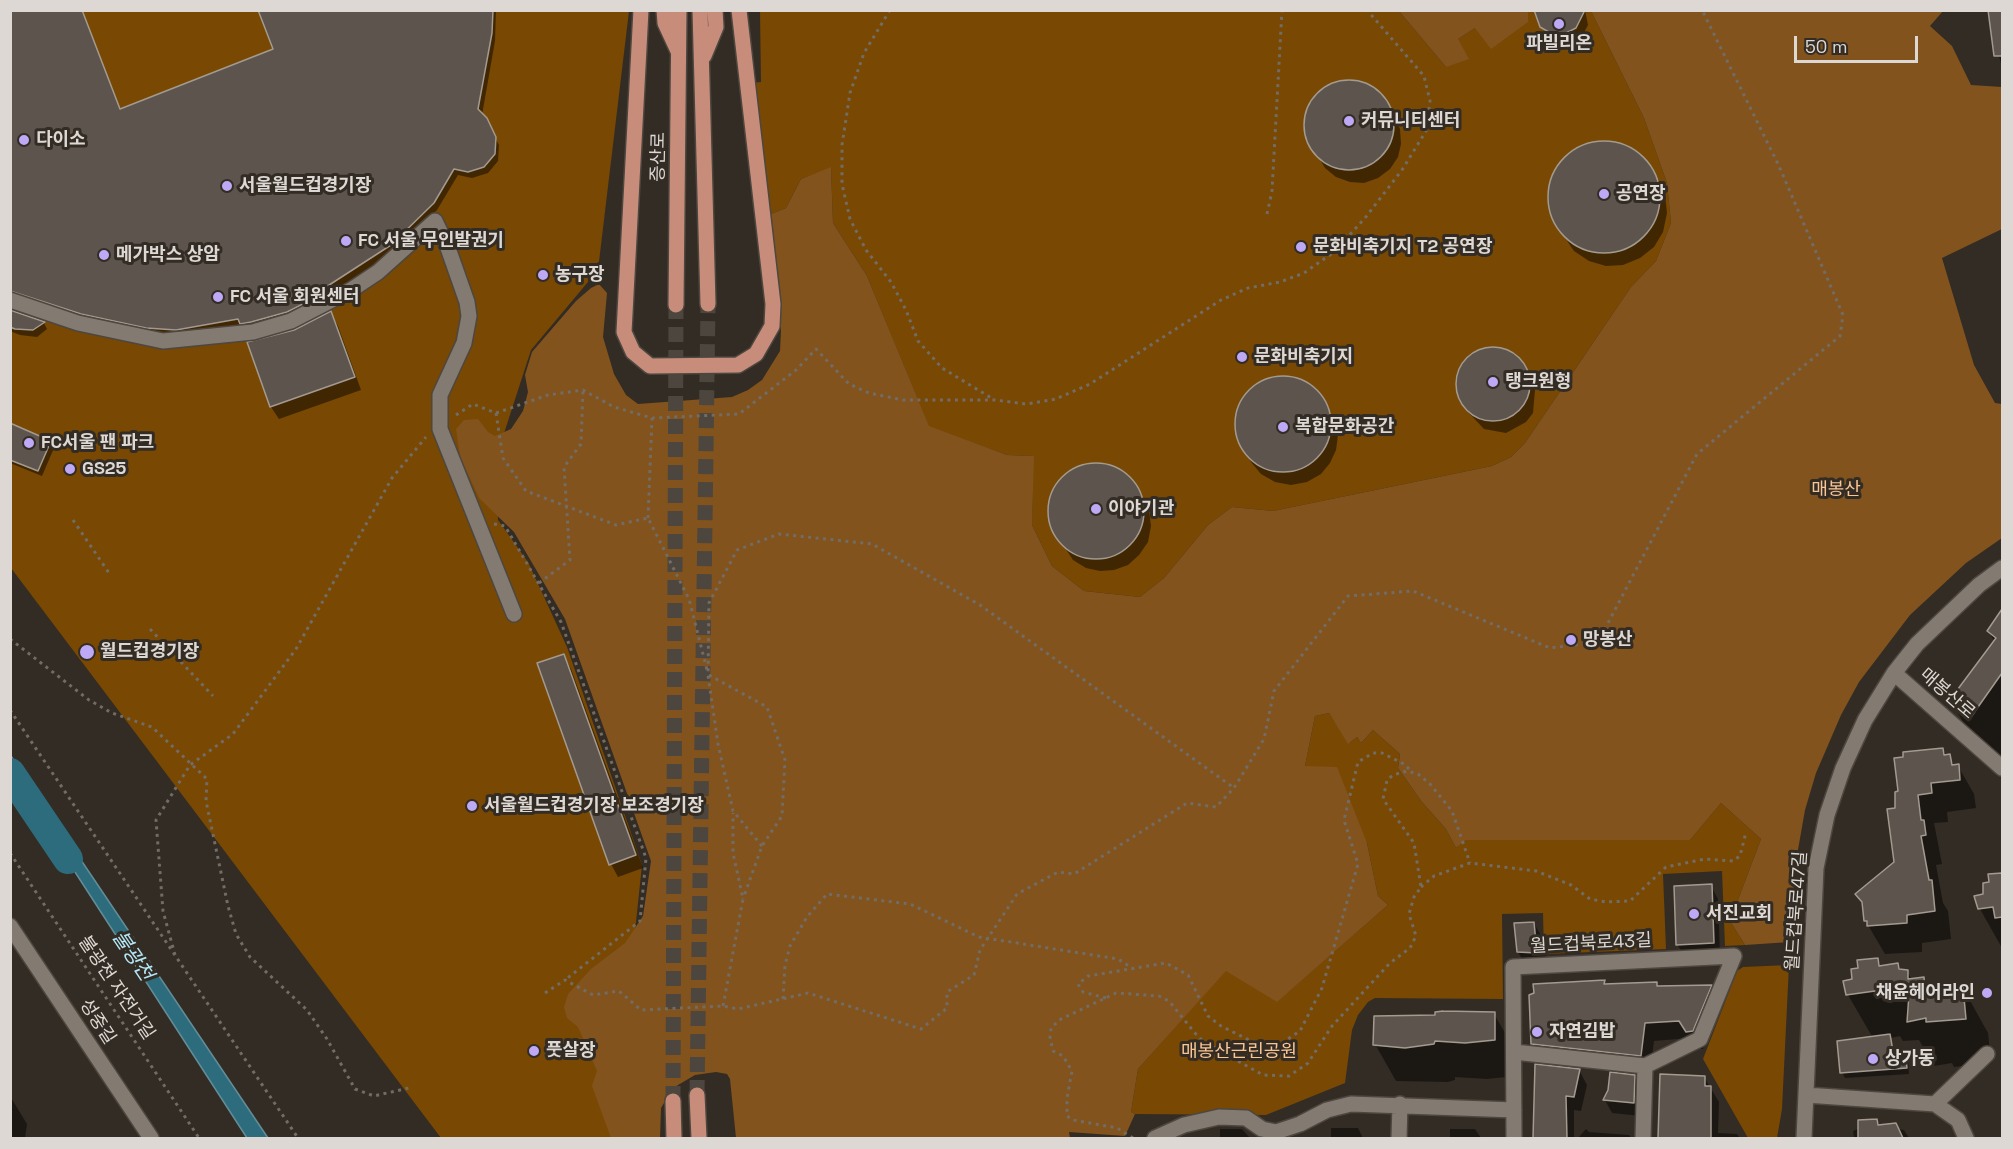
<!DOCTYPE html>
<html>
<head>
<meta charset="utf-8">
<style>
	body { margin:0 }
	#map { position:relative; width:2013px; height:1149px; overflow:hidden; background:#332c24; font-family:"Space Grotesk",sans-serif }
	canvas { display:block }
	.frame { position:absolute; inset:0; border:12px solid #ddd8d3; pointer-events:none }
	.scale { position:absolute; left:1794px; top:36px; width:124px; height:27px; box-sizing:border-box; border:3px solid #ddd8d3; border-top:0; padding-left:8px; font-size:18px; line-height:21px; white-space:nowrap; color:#ddd8d3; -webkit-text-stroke:4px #332c24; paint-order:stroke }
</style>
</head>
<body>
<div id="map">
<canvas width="2013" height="1149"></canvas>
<div class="frame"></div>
<div class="scale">50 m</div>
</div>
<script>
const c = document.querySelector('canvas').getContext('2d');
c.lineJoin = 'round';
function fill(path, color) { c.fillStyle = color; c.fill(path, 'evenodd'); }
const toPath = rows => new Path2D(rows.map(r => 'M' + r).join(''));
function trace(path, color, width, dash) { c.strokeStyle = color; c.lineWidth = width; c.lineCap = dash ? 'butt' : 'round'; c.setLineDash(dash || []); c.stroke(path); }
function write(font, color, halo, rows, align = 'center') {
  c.font = font + ' "Space Grotesk","Noto Sans KR",sans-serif'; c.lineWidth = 6; c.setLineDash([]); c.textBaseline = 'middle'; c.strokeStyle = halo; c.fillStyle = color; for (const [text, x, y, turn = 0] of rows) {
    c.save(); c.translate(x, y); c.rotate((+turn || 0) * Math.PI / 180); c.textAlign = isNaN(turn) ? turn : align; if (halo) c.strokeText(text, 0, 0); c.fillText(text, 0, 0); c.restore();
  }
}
fill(toPath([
	[10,11,629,11,598,270,531,350,497,455,498,520,528,562,567,647,642,865,632,960,652,1138,441,1138,11,568],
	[760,11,1399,11,1446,67,1458,39,1475,28,1528,22,1528,11,1591,11,1644,118,1667,183,1671,223,1656,261,1631,287,1525,443,1511,457,1492,466,1273,511,1232,507,1208,525,1164,578,1140,597,1084,591,1052,566,1032,525,1033,456,1007,455,929,427,867,276,833,223,831,168,801,179,786,208,766,216,751,83,761,82],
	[1329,713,1349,743,1357,737,1361,743,1373,730,1400,754,1398,768,1422,802,1446,829,1456,848,1465,840,1690,840,1721,803,1761,839,1730,921,1745,945,1725,946,1722,871,1663,874,1666,949,1544,954,1543,913,1502,914,1503,999,1375,998,1368,1002,1358,1015,1352,1030,1345,1083,1266,1115,1135,1114,1131,1112,1138,1069,1226,970,1288,992,1388,905,1378,896,1367,843,1305,766,1315,716],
	[1789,965,1782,1109,1777,1138,1748,1138,1703,1059,1737,971,1743,967]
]), '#794802');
fill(toPath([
	[1399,11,1528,11,1528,22,1491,49,1475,28,1458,39,1469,59,1446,67],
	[1591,11,1943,11,1930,26,1952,46,1971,85,2002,87,2002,229,1942,258,1974,365,1995,403,2002,404,2002,538,1966,563,1910,615,1859,682,1841,715,1816,773,1805,810,1796,861,1790,942,1745,945,1730,921,1761,839,1721,803,1690,840,1466,840,1456,848,1446,829,1422,802,1398,768,1400,754,1373,730,1361,743,1357,737,1348,744,1329,713,1315,716,1305,766,1337,767,1367,843,1378,896,1388,905,1277,1002,1226,971,1138,1069,1131,1112,1135,1114,1125,1136,1069,1132,1070,1138,736,1138,730,1079,727,1074,716,1072,695,1075,673,1088,661,1108,660,1138,611,1138,592,1086,597,1071,578,1027,567,1018,564,1007,568,994,591,969,625,943,643,916,651,861,565,619,514,532,479,498,460,457,456,429,464,420,478,419,488,432,495,436,511,429,523,411,528,392,525,375,532,352,576,301,591,288,599,284,607,293,603,337,614,374,626,395,638,404,732,397,748,390,762,380,780,351,781,330,766,216,786,208,801,179,831,167,833,223,867,276,929,426,1007,455,1034,456,1032,525,1052,566,1084,591,1140,597,1164,578,1208,525,1232,507,1273,511,1492,466,1511,457,1525,443,1631,287,1656,261,1671,223,1667,183,1644,118]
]), '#82531d');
const water = toPath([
	[11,756,268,1138,247,1138,11,773,11,756]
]);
fill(water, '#2d6c7d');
trace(water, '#628c97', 1.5);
fill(toPath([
	[10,10,120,110,275,50,260,10,496,10,495,41,482,115,499,145,498,161,488,173,472,178,458,175,437,210,395,252,291,318,181,336,151,334,10,299],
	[1536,10,1585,10,1588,25,1581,38,1575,42,1560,44,1547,36],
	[1990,10,2002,10,2002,67,1993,34],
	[1352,82,1365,84,1378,91,1387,102,1400,129,1401,144,1398,157,1390,169,1378,178,1364,183,1350,182,1336,177,1325,168,1309,141,1306,127,1307,113,1314,99,1325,89,1337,83],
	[1600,142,1618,144,1635,152,1648,165,1665,195,1667,213,1663,232,1654,247,1640,258,1623,265,1606,266,1589,261,1574,251,1555,223,1550,206,1550,188,1555,171,1567,157,1582,147],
	[10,311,44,323,47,329,37,337,20,335,10,331],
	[331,313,338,326,361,390,279,419,271,407,294,332],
	[1480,350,1504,350,1514,356,1535,390,1533,413,1526,422,1506,433,1484,429,1469,413,1461,399,1458,388,1462,366],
	[1279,378,1293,379,1307,384,1318,394,1334,421,1338,435,1336,450,1330,463,1321,474,1307,482,1291,485,1275,482,1261,474,1251,462,1237,433,1237,417,1242,402,1252,390,1265,382],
	[10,434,50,442,54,448,42,476,10,463],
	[1090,465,1106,465,1121,471,1133,482,1149,510,1151,526,1148,542,1139,555,1128,565,1114,570,1100,571,1086,568,1073,560,1056,534,1051,520,1050,506,1054,492,1062,479,1075,470],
	[2002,612,2002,754,1998,761,1977,746,1951,701,1995,642,1988,631],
	[564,656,571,669,643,868,618,877,611,864],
	[1942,749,1955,766,1958,766,1974,794,1976,808,1947,812,1948,822,1934,823,1942,864,1936,865,1943,903,1948,911,1951,939,1922,943,1922,952,1885,954,1865,920,1864,907,1857,894,1895,863,1897,809],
	[1990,875,2002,875,2002,948,1980,909,1991,883],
	[1711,886,1718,899,1720,955,1685,957,1677,944],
	[1534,923,1545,943,1548,972,1529,971,1518,952],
	[1877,960,1881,967,1898,965,1901,971,1907,971,1912,980,1923,979,1930,990,1943,992,1963,988,1988,1033,1991,1063,1954,1067,1952,1063,1934,1066,1919,1040,1903,1041,1900,1036,1891,1038,1895,1053,1905,1052,1908,1058,1909,1074,1845,1078,1842,1072,1873,1038,1848,995,1845,982,1853,980,1860,969],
	[1569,983,1656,983,1658,988,1711,986,1721,1004,1703,1049,1697,1049,1690,1038,1654,1041,1650,1073,1543,1062,1533,1044],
	[1494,1014,1515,1050,1515,1076,1487,1079,1455,1077,1455,1080,1448,1082,1396,1081,1375,1044],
	[1537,1066,1579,1070,1587,1085,1581,1111,1574,1110,1574,1138,1536,1138],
	[1634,1076,1642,1089,1641,1116,1612,1113,1605,1100],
	[1662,1076,1704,1077,1719,1102,1718,1133,1737,1134,1740,1138,1659,1138],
	[10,1096,27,1124,25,1138,10,1138],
	[1877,1121,1880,1126,1904,1130,1909,1138,1854,1138,1853,1131],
	[1331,1128,1358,1128,1363,1138,1331,1138],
	[1220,1129,1242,1129,1250,1138,1220,1138],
	[1450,1129,1475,1129,1481,1138,1450,1138],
	[1586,1129,1589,1132,1629,1135,1631,1138,1578,1138]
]), '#0007');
trace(toPath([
	[10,773,68,859]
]), '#2d6c7d', 30);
const building = toPath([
	[10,10,82,10,120,109,273,49,258,10,493,10,492,33,478,109,487,118,496,137,495,154,484,167,468,172,454,169,434,203,391,245,323,289,325,293,287,312,251,322,240,324,238,319,176,330,146,328,81,314,10,291,10,10],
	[1534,10,1585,10,1576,28,1562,35,1554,35,1540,27,1534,10],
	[1988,10,2002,10,2002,56,1994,56,1988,10],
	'1304 125a45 45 0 1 1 90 0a45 45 0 1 1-90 0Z',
	'1548 197a56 56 0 1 1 112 0a56 56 0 1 1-112 0Z',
	[10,310,45,322,33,330,15,329,10,327,10,310],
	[331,311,355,377,270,407,247,342,294,330,331,311],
	'1456 384a37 37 0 1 1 74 0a37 37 0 1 1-74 0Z',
	'1235 424a48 48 0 1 1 96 0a48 48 0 1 1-96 0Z',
	[10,423,51,441,38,471,10,460,10,423],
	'1048 511a48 48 0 1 1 96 0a48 48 0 1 1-96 0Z',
	[2002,609,2002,673,1971,717,1949,701,1996,638,1987,631,2002,609],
	[564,654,636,855,609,865,537,663,564,654],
	[1943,748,1944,755,1950,754,1952,765,1959,764,1960,780,1931,783,1932,793,1918,795,1921,820,1924,820,1926,835,1921,836,1929,880,1932,880,1935,911,1907,915,1907,923,1867,926,1867,921,1864,921,1862,902,1855,894,1894,862,1887,809,1895,808,1895,792,1898,791,1894,758,1903,757,1903,752,1943,748],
	[2002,873,2002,917,1995,918,1993,907,1978,909,1974,896,1983,894,1983,883,1989,882,1988,874,2002,873],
	[1712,884,1714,943,1676,945,1674,886,1712,884],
	[1534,922,1537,953,1517,952,1514,923,1534,922],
	[1878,958,1879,966,1898,963,1899,969,1908,970,1908,979,1924,977,1925,989,1942,987,1943,990,1963,987,1966,1019,1926,1022,1926,1018,1907,1022,1909,994,1876,997,1875,991,1846,995,1843,981,1852,979,1851,969,1858,968,1857,960,1878,958],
	[1605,980,1604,984,1657,982,1657,986,1712,985,1693,1031,1686,1032,1679,1021,1645,1023,1641,1056,1531,1044,1529,995,1534,993,1533,984,1605,980],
	[1443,1011,1495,1012,1495,1040,1465,1043,1435,1041,1434,1044,1405,1048,1373,1045,1374,1016,1435,1015,1435,1012,1443,1011],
	[1890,1034,1893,1051,1905,1050,1907,1068,1840,1073,1837,1041,1890,1034],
	[1535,1064,1580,1069,1574,1097,1566,1096,1567,1138,1533,1138,1535,1064],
	[1610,1072,1635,1075,1634,1103,1603,1100,1608,1090,1610,1072],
	[1660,1074,1705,1076,1705,1086,1711,1086,1711,1138,1658,1138,1660,1074],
	[1877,1119,1878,1125,1896,1123,1903,1138,1858,1138,1858,1120,1877,1119]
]);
fill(building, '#5d554d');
trace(building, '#a39a90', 1.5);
trace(toPath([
	[697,1095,708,304],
	[673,1101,676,305]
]), '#4c463e', 15, [15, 8]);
const minor = toPath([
	[10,300,78,323,163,341,253,332,291,321,351,290,378,272,435,221,448,248,467,302,469,316,464,343,440,395,440,429,514,614],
	[1894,673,2002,768],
	[10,926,151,1138],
	[1514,1052,1645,1066,1643,1138],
	[1806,1095,1935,1104,1987,1054],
	[1935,1104,1958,1120,1966,1138],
	[1155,1138,1184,1125,1219,1117,1246,1118,1262,1129,1276,1132,1300,1124,1327,1110,1351,1104,1514,1110],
	[1399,1138,1400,1104],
	[1514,1138,1513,967,1734,956,1700,1039,1645,1066],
	[1804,1138,1816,868,1827,815,1843,768,1865,720,1894,673,1917,644,1979,585,2002,568]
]);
const major = toPath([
	[641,10,624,332,633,352,650,366,738,365,756,354,772,326,773,304,739,10],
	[664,10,665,23,678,51],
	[700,10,708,304],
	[704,56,716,27,715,10],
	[676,305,679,10],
	[697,1095,699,1138],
	[673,1101,674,1138]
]);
trace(minor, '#4d4740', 18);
trace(major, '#4d4740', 18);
trace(toPath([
	[890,10,864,53,850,93,842,145,842,184,850,219,866,250,891,282,906,310,918,341,942,368,993,399],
	[1267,214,1272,191,1282,10],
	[496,413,503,458,526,491,616,525,648,518,689,599,707,670],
	[456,415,473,404,496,413,548,395,583,390,614,407,652,418,739,414,796,370,816,349,849,384,869,393,903,400,995,400,1026,404,1056,399,1090,384,1221,300,1248,288,1280,282,1304,273,1334,252,1365,218,1402,170,1426,131,1430,101,1424,76,1367,10],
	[648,518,652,418],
	[73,520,109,573],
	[494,524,505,526,561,622,646,858,640,921,565,980],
	[539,583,570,560,564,467,581,444,583,390],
	[150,629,213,696],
	[10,639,89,700,112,713,152,727,207,779,206,801,228,906,236,934,250,957,307,1010,327,1039,355,1089,374,1096,409,1088],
	[709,675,767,707,785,760,782,816,762,846,743,899],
	[10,710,298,1138],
	[762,846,733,811,718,744,708,675,709,603,737,550,779,534,872,544,980,605,1234,788],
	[10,853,199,1138],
	[1421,887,1434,876,1470,863,1536,871,1571,885,1590,899,1606,902,1630,901,1666,867,1705,859,1733,861,1740,856,1746,832],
	[175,955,163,911,156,820,190,765,233,734,296,649,392,478,426,437],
	[545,993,565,980,593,995,619,991,641,1010,723,1006,738,1009,808,993,921,1029,947,1008,947,992,974,975,980,950,1017,894,1058,872,1074,874,1187,803,1216,807,1234,788,1264,739,1274,691,1348,596,1413,591,1550,648,1598,642,1697,454,1840,336,1843,315,1779,166,1702,10],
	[1106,998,1083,992,1078,984,1088,976,1166,963,1188,975,1208,1016,1221,1026,1249,1040,1267,1045,1280,1044,1300,1031,1322,988,1358,864,1344,820,1358,762,1373,753,1382,753,1404,764,1411,771],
	[783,999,785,965,790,946,807,917,827,894,910,904,979,937,1118,959,1132,968],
	[723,1006,743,899,733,853,733,813],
	[1133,1138,1117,1128,1073,1120,1067,1116,1067,1098,1072,1071,1063,1056,1053,1051,1050,1037,1051,1028,1061,1019,1116,993,1159,996,1169,1001,1199,1038,1220,1051,1263,1075,1289,1076,1308,1063,1332,1026,1390,963,1410,948,1416,936,1409,914,1414,897,1421,887,1414,843,1383,799,1387,780,1393,775,1407,771,1418,774,1430,784,1452,811,1470,863]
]), '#726c65', 3, [3, 4.5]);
trace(minor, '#837a71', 15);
trace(major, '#c78d7a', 15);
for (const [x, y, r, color] of [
	[1559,24,6,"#bda9f5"],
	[1349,121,6,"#bda9f5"],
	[24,140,6,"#bda9f5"],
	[227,186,6,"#bda9f5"],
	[1604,194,6,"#bda9f5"],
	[346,241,6,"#bda9f5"],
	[1301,247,6,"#bda9f5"],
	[104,255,6,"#bda9f5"],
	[543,275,6,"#bda9f5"],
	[218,297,6,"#bda9f5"],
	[1242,357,6,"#bda9f5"],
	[1493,382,6,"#bda9f5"],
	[1283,427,6,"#bda9f5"],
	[29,443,6,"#bda9f5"],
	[70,469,6,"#bda9f5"],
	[1096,509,6,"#bda9f5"],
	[1571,640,6,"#bda9f5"],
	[87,652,8,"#bda9f5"],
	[472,806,6,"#bda9f5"],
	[1694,914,6,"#bda9f5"],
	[1987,993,6,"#bda9f5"],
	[1537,1032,6,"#bda9f5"],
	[534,1051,6,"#bda9f5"],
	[1873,1059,6,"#bda9f5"]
]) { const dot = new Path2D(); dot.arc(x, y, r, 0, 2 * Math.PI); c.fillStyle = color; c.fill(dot); trace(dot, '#332c24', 2); }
write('bold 18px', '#ddd8d3', '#332c24', [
	["파빌리온",1559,44,"center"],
	["커뮤니티센터",1361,121],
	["다이소",36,140],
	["서울월드컵경기장",239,186],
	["공연장",1616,194],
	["FC 서울 무인발권기",358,241],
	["문화비축기지 T2 공연장",1313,247],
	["메가박스 상암",116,255],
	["농구장",555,275],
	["FC 서울 회원센터",230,297],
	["문화비축기지",1254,357],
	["탱크원형",1505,382],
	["복합문화공간",1295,427],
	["FC서울 팬 파크",41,443],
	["GS25",82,469],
	["이야기관",1108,509],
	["망봉산",1583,640],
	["월드컵경기장",100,652],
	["서울월드컵경기장 보조경기장",484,806],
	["서진교회",1706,914],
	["채윤헤어라인",1975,993,"right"],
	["자연김밥",1549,1032],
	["풋살장",546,1051],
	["상가동",1885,1059]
], 'left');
write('18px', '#ddd8d3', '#332c24', [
	["증산로",659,157,-89],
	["매봉산로",1947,694,41],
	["월드컵북로47길",1797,911,-86],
	["월드컵북로43길",1591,944,-3],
	["불광천 자전거길",116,988,56],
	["성중길",97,1022,57]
]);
write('18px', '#f8c593', '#332c24', [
	["매봉산",1836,490],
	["매봉산근린공원",1239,1052]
]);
write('italic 20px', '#b3e8f8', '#332c24', [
	["불광천",132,956,56]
]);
</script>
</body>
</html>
